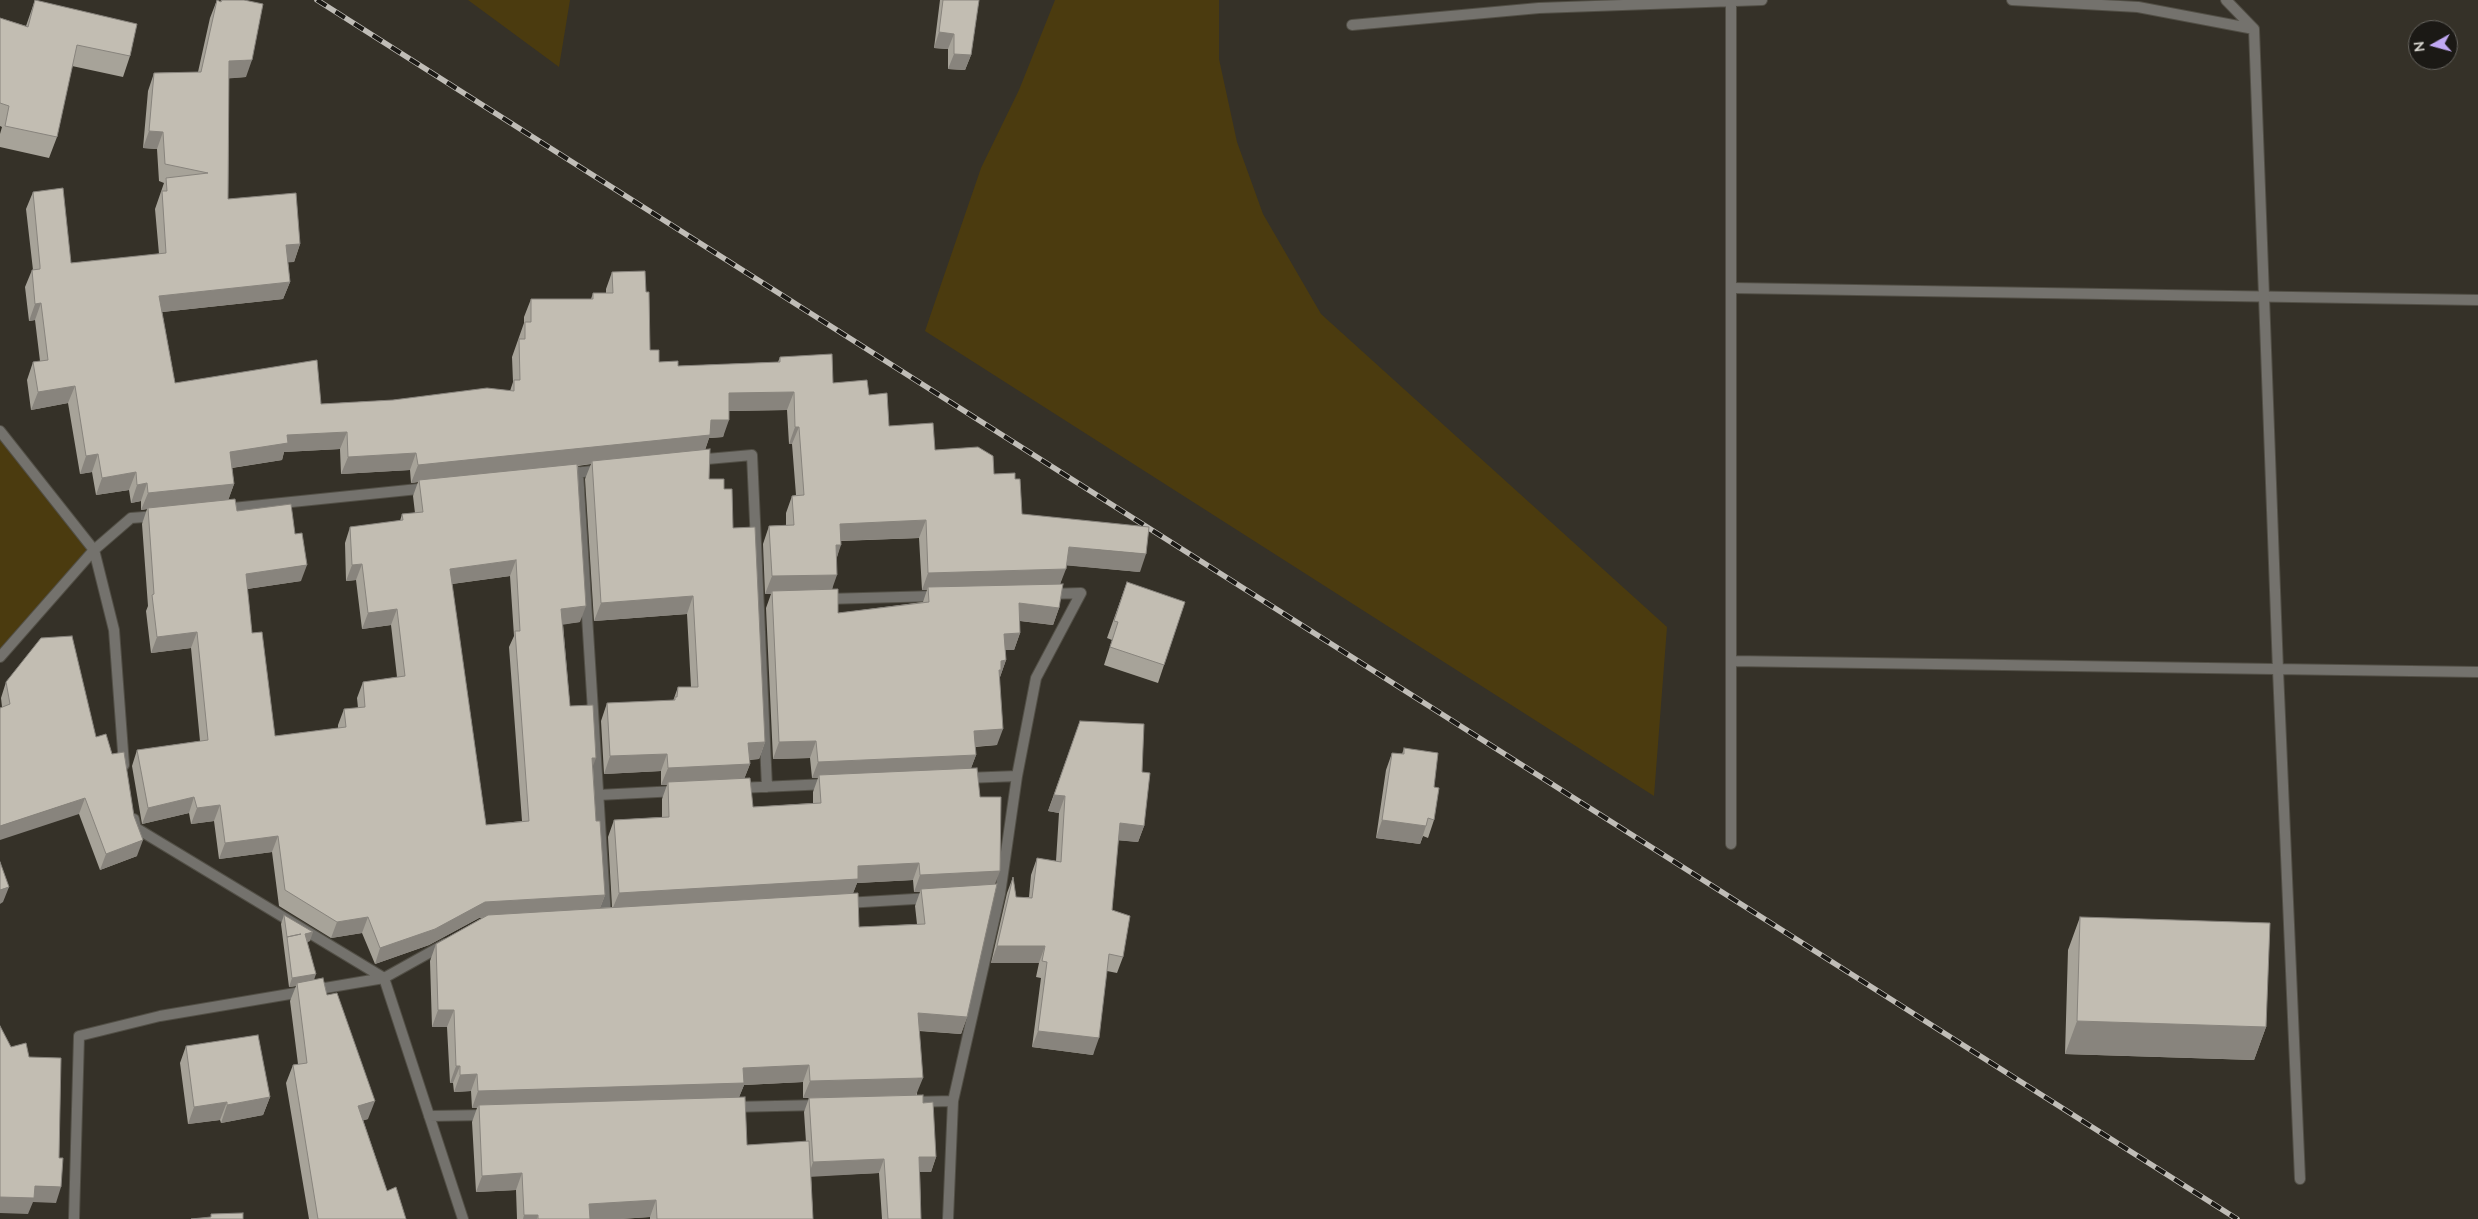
<!DOCTYPE html>
<html>
<head>
<meta charset="utf-8">
<style>
	body { margin:0 }
	#map { position:relative; width:2478px; height:1219px; overflow:hidden; background:#353128; font-family:Mulish,sans-serif }
	canvas { display:block }
	.north { position:absolute; left:2408px; top:20px; width:50px; height:50px; box-sizing:border-box; background:#1b1915; border:1px solid #66645f; border-radius:50%; rotate:263deg; font-size:14px; font-weight:700; line-height:20px; text-align:center; color:#d7d5cf }
	.north::after { content:''; display:block; margin:auto; width:18px; height:22px; background:#c0a8f3; clip-path:polygon(50% 0,100% 100%,50% 72%,0 100%) }
</style>
</head>
<body>
<div id="map">
<canvas width="2478" height="1219"></canvas>
<div class="north">N</div>
</div>
<script>
const c = document.querySelector('canvas').getContext('2d');
c.lineJoin = 'round';
function fill(path, color) { c.fillStyle = color; c.fill(path, 'evenodd'); }
const toPath = rows => new Path2D(rows.map(r => 'M' + r).join(''));
function trace(path, color, width, dash) { c.strokeStyle = color; c.lineWidth = width; c.lineCap = dash ? 'butt' : 'round'; c.setLineDash(dash || []); c.stroke(path); }
fill(toPath([
	[468,0,570,0,559,67],
	[1055,0,1219,0,1219,59,1237,142,1263,214,1321,314,1667,627,1654,796,925,331,981,168,1019,90],
	[0,431,94,550,0,657]
]), '#4b3b0f');
const service = toPath([
	[1732,288,2478,300]
]);
const minor = toPath([
	[2012,0,2138,7,2254,29],
	[2226,0,2254,29,2278,670,2300,1179],
	[1731,2,1731,844],
	[1352,25,1539,8,1762,0],
	[0,431,94,550,114,630,124,765],
	[696,460,752,455,767,787],
	[578,472,606,918],
	[564,474,602,470],
	[223,509,428,488],
	[826,599,937,596],
	[0,657,94,550,131,518,157,516],
	[1732,661,2478,672],
	[966,778,1017,776],
	[739,788,827,784],
	[598,795,677,791],
	[134,819,136,828,384,978,463,1219],
	[846,903,931,898],
	[909,1102,953,1101],
	[732,1107,820,1105],
	[429,1116,487,1115],
	[74,1219,79,1036,160,1016,384,978,445,944],
	[948,1219,953,1101,1000,894,1017,776,1036,678,1081,593,1049,594]
]);
trace(service, '#524f46', 12);
trace(minor, '#524f46', 12);
trace(service, '#74726d', 10);
trace(minor, '#74726d', 10);
const rail = toPath([
	[317,0,2237,1219]
]);
trace(rail, '#c0bdb7', 5.5);
trace(rail, '#1b1915', 4, [11]);
fill(toPath([
	[35,0,130,56,123,77,72,66,57,137,49,158,0,147,0,134,2,127,0,126,0,18,26,26],
	[217,0,220,2,221,0,244,0,246,77,229,78,228,199,300,244,294,262,288,262,290,282,283,299,162,312,175,383,321,404,393,400,510,391,513,382,512,357,524,323,524,317,531,299,591,299,593,293,606,293,606,289,612,272,646,292,650,350,659,362,678,366,778,362,780,357,833,383,869,395,889,426,935,450,994,474,1015,479,1022,514,1140,572,1066,565,1060,584,1059,608,1053,625,1020,621,1020,633,1014,650,1005,650,1006,660,1000,677,997,745,975,747,976,755,971,768,980,797,995,885,967,1017,961,1034,919,1031,917,1095,923,1103,936,1157,931,1172,920,1172,921,1219,882,1219,879,1173,811,1176,813,1219,650,1219,650,1217,620,1219,517,1219,516,1190,476,1192,472,1122,477,1108,472,1108,471,1091,454,1092,453,1083,450,1083,447,1027,432,1027,430,961,436,944,482,918,479,918,429,945,375,964,362,933,331,938,279,906,272,852,219,859,214,821,191,824,189,813,142,824,132,766,137,750,200,741,191,648,151,653,146,611,148,606,142,524,147,509,141,510,141,501,131,503,129,490,96,495,92,472,80,474,68,403,31,410,27,380,33,362,40,361,35,320,29,321,25,287,32,270,33,270,26,209,33,192,71,263,159,254,155,209,164,183,159,181,157,149,143,148,148,91,154,73,198,72,210,18],
	[787,410,789,444,792,444,796,495,792,496,786,513,786,525,769,526,763,544,765,594,771,594,766,608,773,759,810,758,812,778,818,778,813,792,813,803,753,807,744,779,750,764,749,760,759,759,765,742,733,528,724,489,709,479,705,450,709,438,723,437,729,411],
	[340,449,341,474,410,470,411,483,418,482,413,496,415,513,402,514,400,521,350,527,345,543,346,581,356,580,362,629,391,625,397,677,363,682,357,698,358,708,344,709,338,725,338,728,275,736,252,633,247,589,301,581,237,511,228,500,234,484,232,468,282,460,284,452],
	[591,464,585,479,594,621,687,614,691,687,678,687,673,701,607,703,601,721,604,774,661,771,661,785,667,785,662,799,662,817,614,820,608,837,612,907,600,908,605,895,596,821,593,767,570,706,563,624,580,622,578,466],
	[919,538,922,590,927,590,923,602,838,613,832,590,837,557,841,541],
	[510,576,514,636,509,647,522,821,486,825,452,584],
	[913,880,914,892,920,892,915,906,917,924,859,927,853,893,857,883],
	[803,1082,803,1098,809,1098,804,1112,806,1142,747,1145,739,1097,744,1085],
	[940,0,979,0,971,55,965,70,948,69,948,49,934,48],
	[1127,582,1164,665,1158,683,1104,665,1112,640,1107,638],
	[6,682,96,737,137,856,100,870,79,814,2,707,1,698],
	[1080,721,1142,772,1144,826,1138,842,1118,840,1112,910,1123,957,1117,973,1107,971,1093,1055,1032,1047,1041,978,1036,977,1039,963,991,963,1007,893,1013,877,1016,897,1029,897,1031,875,1037,858,1056,861,1059,813,1048,811],
	[1404,748,1434,787,1434,820,1428,838,1423,836,1420,844,1376,838,1386,770,1392,753,1402,754],
	[284,915,310,941,307,942,314,980,327,995,368,1119,363,1120,387,1191,406,1219,309,1219,286,1083,293,1065,298,1064,290,1001,296,986,289,987,281,924],
	[2080,917,2266,1027,2254,1060,2065,1054,2068,950],
	[186,1046,270,1097,263,1115,221,1123,220,1120,188,1124,180,1063]
]), '#a7a399');
fill(toPath([
	[939,32,954,34,948,49,934,48],
	[954,54,971,55,965,70,948,69],
	[252,60,246,77,223,79,229,61],
	[149,131,163,132,157,149,143,148],
	[300,244,294,262,280,263,286,245],
	[290,282,283,299,153,313,159,296],
	[41,303,35,320,29,321,35,304],
	[75,386,68,403,31,410,38,392],
	[794,392,787,410,722,411,729,393],
	[711,420,729,420,723,437,709,438,704,453,592,461,591,464,419,482,419,480,418,482,411,483,418,465],
	[795,427,799,427,792,444,789,444],
	[347,432,340,449,284,452,282,460,224,469,230,452,287,435],
	[416,453,410,470,341,474,348,457],
	[98,454,92,472,80,474,86,456],
	[136,472,129,490,96,495,102,478],
	[147,483,141,501,131,503,137,485],
	[234,484,228,501,148,508,147,509,141,510,148,493],
	[926,520,919,538,834,541,840,524],
	[836,545,841,545,835,563],
	[1069,547,1146,554,1140,572,1062,565],
	[516,560,510,576,444,585,450,569],
	[362,564,356,580,346,581,352,565],
	[307,565,301,581,240,590,246,574],
	[1066,569,1059,587,928,587,927,590,922,590,928,573],
	[837,575,831,592,772,591,771,594,765,594,772,576],
	[693,596,687,614,594,621,601,603],
	[1019,603,1059,608,1053,625,1013,620],
	[586,606,580,622,555,626,561,609],
	[397,609,391,625,362,629,368,613],
	[197,632,191,648,151,653,157,637],
	[1020,633,1014,650,998,650,1004,634],
	[1006,660,1000,677,996,677,1001,661],
	[1003,729,997,745,968,747,974,731],
	[816,741,810,758,773,759,779,742],
	[765,742,759,759,741,760,748,743],
	[667,754,661,771,604,774,610,756],
	[976,755,970,771,819,775,818,778,812,778,818,762],
	[592,758,596,758,590,774],
	[750,764,743,782,668,782,667,785,661,785,668,768],
	[1054,795,1065,796,1059,813,1048,811],
	[194,797,189,813,142,824,148,808],
	[85,798,79,814,0,840,0,826],
	[220,805,214,821,191,824,197,808],
	[1382,820,1426,826,1420,844,1376,838],
	[1120,823,1144,826,1138,842,1114,840],
	[278,836,272,852,219,859,225,843],
	[143,840,137,856,100,870,106,854],
	[919,863,913,880,857,883,852,896,612,910,619,893,858,866],
	[1000,871,994,887,921,889,920,892,914,892,920,875],
	[9,887,3,902,0,904,0,890],
	[605,895,599,911,479,918,429,945,375,964,380,948,485,902],
	[368,917,362,933,331,938,337,922],
	[313,932,310,941,301,943,305,934],
	[997,946,1045,946,1039,963,991,963],
	[316,974,313,983,297,983,296,986,289,987,292,978],
	[438,1010,454,1010,447,1027,432,1027],
	[918,1013,967,1017,961,1034,912,1030],
	[2077,1021,2266,1027,2254,1060,2065,1054],
	[1038,1031,1099,1038,1093,1055,1032,1047],
	[809,1065,803,1082,744,1085,738,1100,479,1105,477,1108,472,1108,478,1091,743,1068],
	[456,1066,460,1066,453,1083,450,1083],
	[477,1074,471,1091,454,1092,460,1075],
	[923,1078,916,1095,803,1098,810,1081],
	[270,1097,263,1115,221,1123,227,1105],
	[375,1101,368,1119,352,1124,358,1106],
	[227,1102,220,1120,188,1124,194,1107],
	[919,1157,936,1157,931,1172,914,1172],
	[884,1159,879,1173,808,1177,813,1162],
	[522,1173,516,1190,476,1192,482,1176],
	[35,1186,61,1187,56,1203,33,1202,28,1214,0,1213,0,1197],
	[656,1200,650,1217,620,1219,584,1219,589,1204],
	[524,1215,538,1215,537,1219,523,1219]
]), '#88847d');
const building = toPath([
	[35,0,137,24,130,56,77,45,57,137,5,126,9,106,0,103,0,18,28,27,35,0],
	[217,0,221,2,222,0,244,0,263,4,252,60,229,61,228,199,296,193,300,244,286,245,290,282,159,296,175,383,317,360,321,404,393,400,487,388,514,391,514,380,520,380,519,339,525,339,525,322,531,322,531,299,593,299,593,293,613,293,612,272,645,271,646,292,649,292,650,350,659,350,659,362,678,361,678,366,780,362,780,357,832,354,833,383,867,380,869,395,887,393,889,426,933,423,935,450,978,447,993,456,994,474,1015,473,1015,479,1020,479,1022,514,1149,527,1146,554,1069,547,1066,569,928,573,926,520,840,524,841,545,836,545,837,575,772,576,769,526,794,525,792,496,804,495,799,427,795,427,794,392,729,393,729,420,711,420,710,435,418,465,416,453,348,457,347,432,287,435,288,443,230,452,234,484,148,493,147,483,137,485,136,472,102,478,98,454,86,456,75,386,38,392,33,362,48,360,41,303,35,304,32,270,40,269,40,266,33,192,63,188,71,263,166,253,162,191,167,191,166,178,208,173,165,164,163,132,149,131,154,73,201,72,217,0],
	[943,0,979,0,971,55,954,54,954,34,939,32,943,0],
	[710,449,709,479,724,479,724,489,732,489,733,528,755,527,765,742,748,743,750,764,668,768,667,754,610,756,607,703,675,700,675,697,677,697,678,687,698,687,693,596,601,603,592,461,710,449],
	[577,464,586,606,561,609,570,706,593,705,596,758,592,758,596,821,600,821,605,895,485,902,435,929,380,948,368,917,337,922,285,890,278,836,225,843,220,805,197,808,194,797,148,808,137,750,208,740,197,632,157,637,152,595,154,594,148,508,235,499,237,511,291,504,295,534,302,533,307,565,246,574,252,633,262,632,275,736,346,727,344,709,365,707,363,682,405,676,397,609,368,613,362,564,352,565,350,527,403,520,402,514,423,512,419,480,577,464],
	[516,560,520,631,515,631,529,821,486,825,450,569,516,560],
	[1127,582,1185,602,1164,665,1110,647,1118,622,1114,621,1127,582],
	[1063,584,1059,608,1019,603,1020,633,1004,634,1006,660,1001,661,1001,670,999,670,1003,729,974,731,976,755,818,762,816,741,779,742,772,591,838,589,838,613,929,602,928,587,1063,584],
	[72,636,96,737,106,734,112,754,124,752,134,816,143,840,106,854,85,798,0,826,0,708,10,704,6,682,41,638,72,636],
	[1080,721,1144,724,1142,772,1150,773,1144,826,1120,823,1112,910,1130,916,1123,957,1109,954,1099,1038,1038,1031,1047,962,1042,961,1045,946,997,946,1013,877,1016,897,1032,898,1037,858,1061,862,1065,796,1054,795,1080,721],
	[1404,748,1438,753,1434,787,1439,788,1434,820,1428,818,1426,826,1382,820,1392,753,1404,754,1404,748],
	[977,768,980,797,1001,797,1000,871,920,875,919,863,858,866,858,879,619,893,614,820,669,817,668,782,750,778,753,807,821,803,819,775,977,768],
	[0,862,9,887,0,890,0,862],
	[997,884,967,1017,918,1013,923,1078,810,1081,809,1065,743,1068,744,1083,478,1091,477,1074,460,1075,460,1066,456,1066,454,1010,438,1010,436,944,488,915,858,893,859,927,925,924,921,889,997,884],
	[284,915,313,932,305,934,316,974,292,978,287,937,301,934,287,937,284,915],
	[2080,917,2270,923,2266,1027,2077,1021,2080,917],
	[323,978,327,995,337,993,375,1101,358,1106,387,1191,396,1187,406,1219,318,1219,293,1065,307,1063,297,983,323,978],
	[0,1026,11,1047,26,1043,29,1057,61,1058,59,1158,63,1158,61,1187,35,1186,34,1198,0,1197,0,1026],
	[258,1035,270,1097,227,1105,227,1102,194,1107,186,1046,258,1035],
	[923,1095,923,1103,933,1102,936,1157,919,1157,921,1219,888,1219,884,1159,813,1162,809,1098,923,1095],
	[745,1097,747,1145,809,1141,813,1219,657,1219,656,1200,589,1204,590,1219,538,1219,538,1215,524,1215,522,1173,482,1176,479,1105,745,1097],
	[243,1213,243,1219,191,1219,211,1217,211,1214,243,1213]
]);
fill(building, '#c2bdb2');
trace(building, '#88847d', 1);
</script>
</body>
</html>
